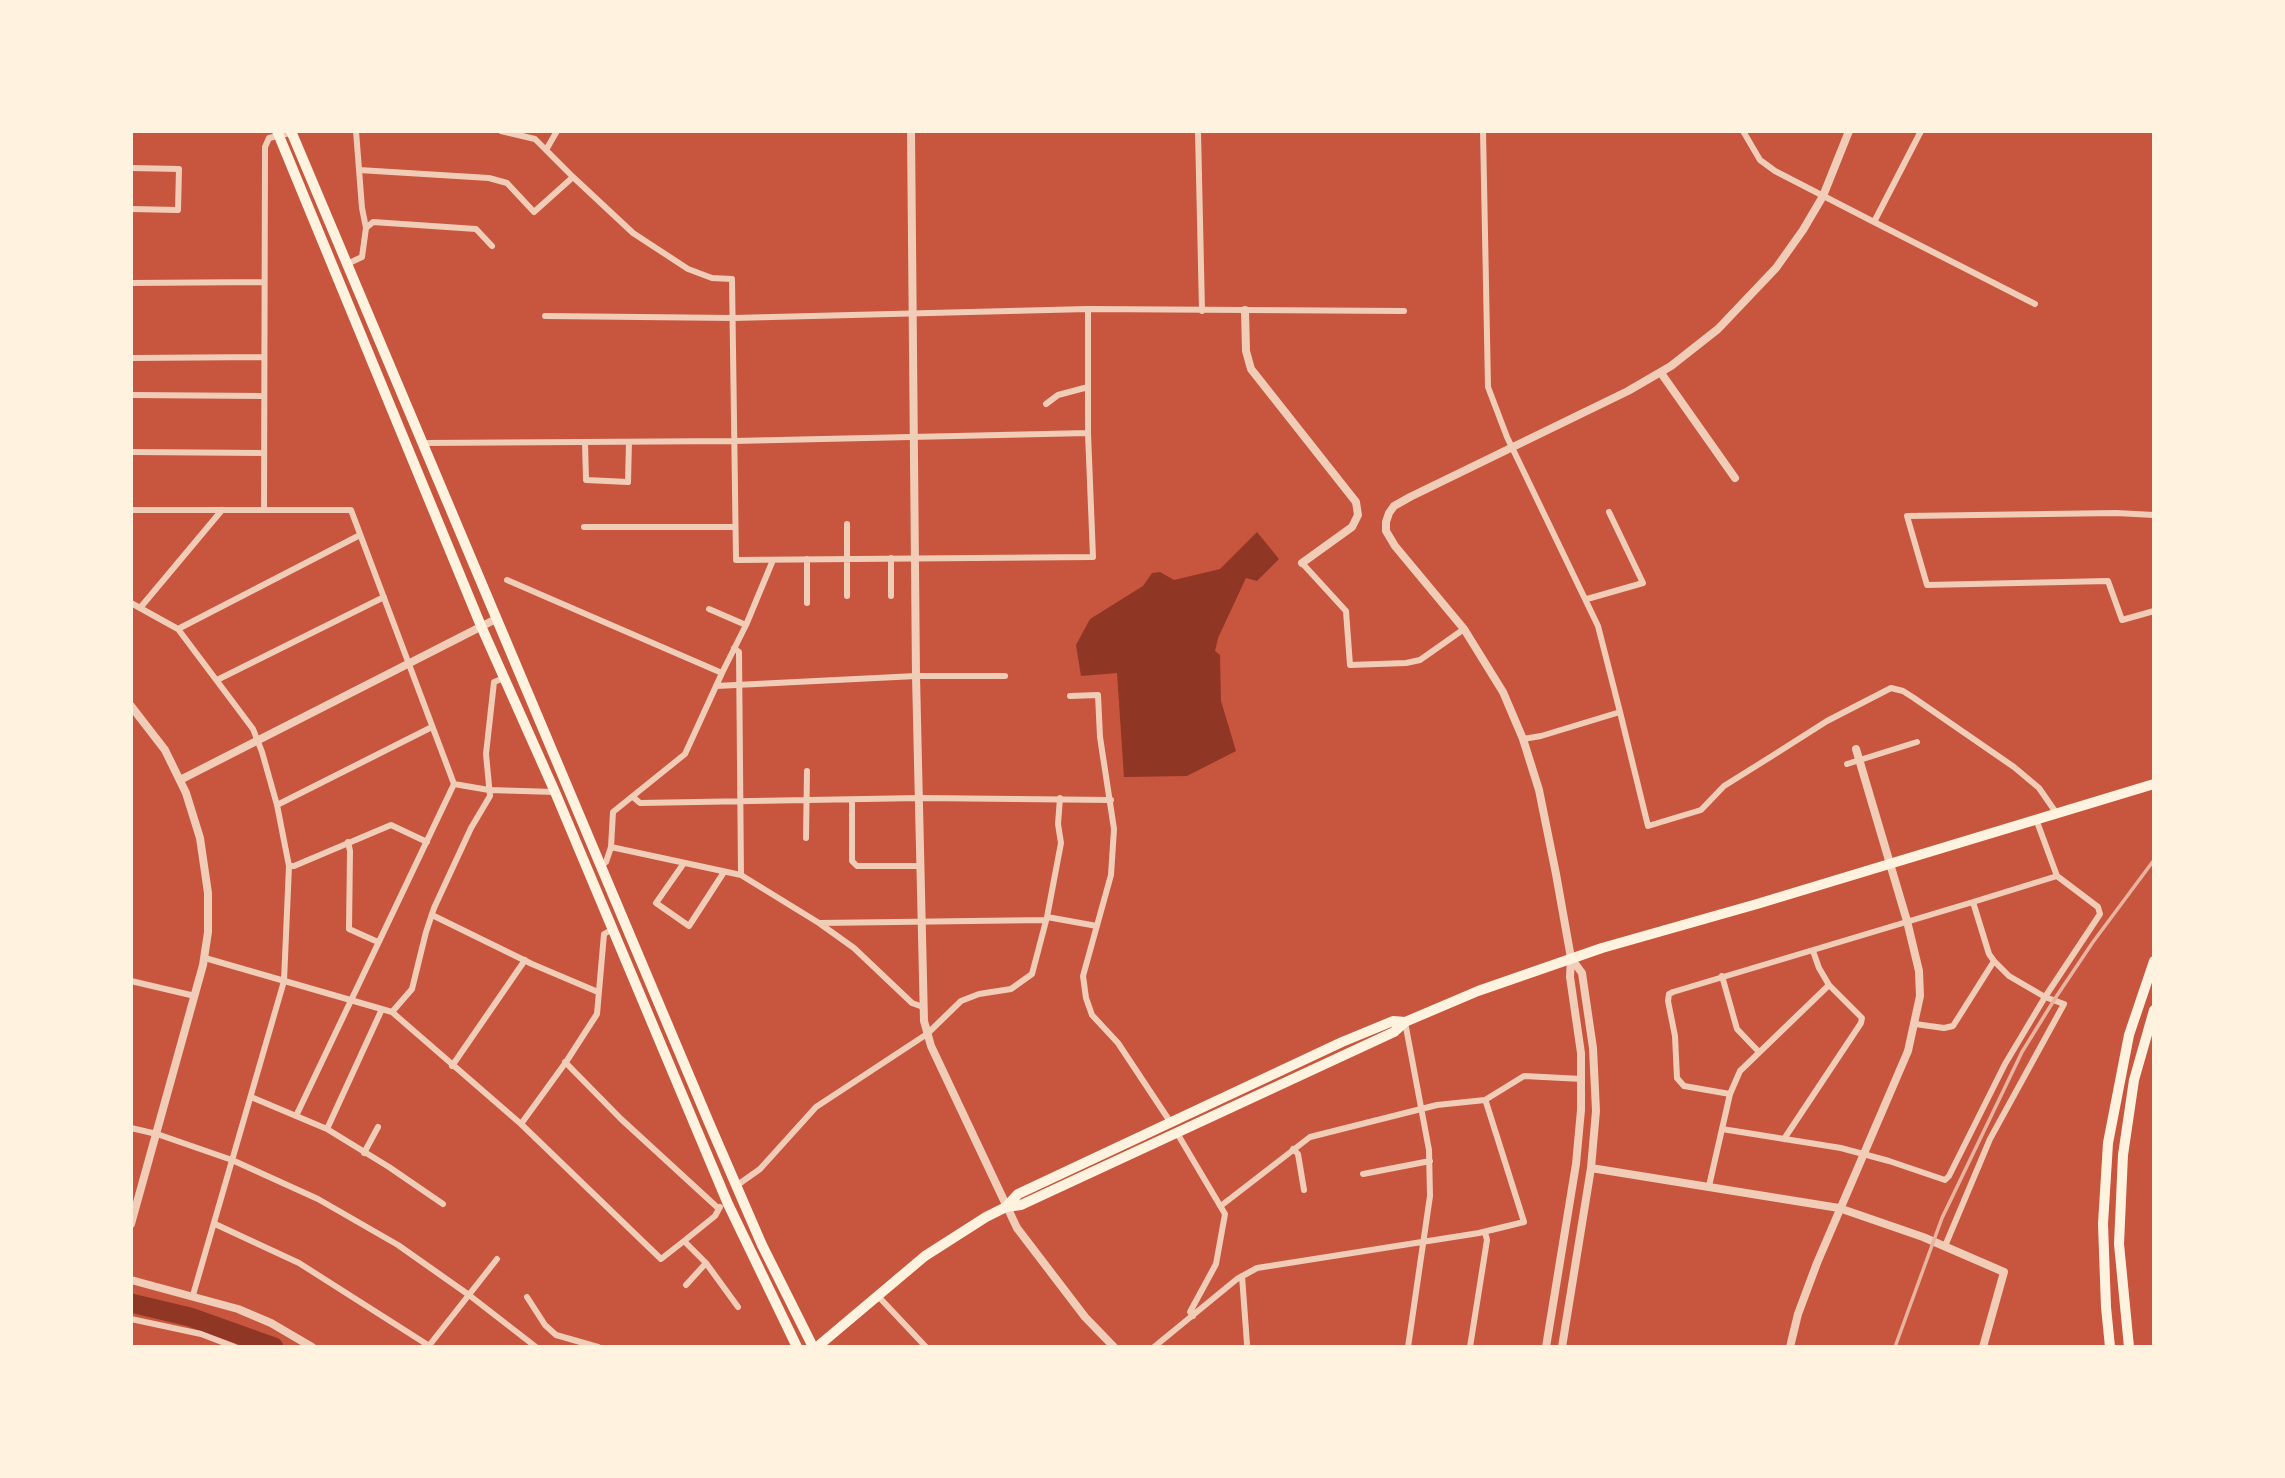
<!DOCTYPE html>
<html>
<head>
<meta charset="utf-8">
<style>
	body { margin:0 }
	#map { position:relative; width:2285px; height:1478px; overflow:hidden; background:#c8553d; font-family:Barlow,sans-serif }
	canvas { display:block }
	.frame { position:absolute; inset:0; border:133px solid #fff3e0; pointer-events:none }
</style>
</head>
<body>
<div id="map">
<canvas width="2285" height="1478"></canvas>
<div class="frame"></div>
</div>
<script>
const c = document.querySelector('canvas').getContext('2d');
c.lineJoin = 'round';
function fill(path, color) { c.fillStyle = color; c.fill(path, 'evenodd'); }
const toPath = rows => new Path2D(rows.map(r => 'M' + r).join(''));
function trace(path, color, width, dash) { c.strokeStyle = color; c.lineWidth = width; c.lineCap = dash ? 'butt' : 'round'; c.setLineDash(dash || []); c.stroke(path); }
fill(toPath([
	[1257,532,1279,559,1257,581,1246,578,1218,638,1215,651,1220,655,1221,701,1236,751,1187,776,1124,777,1117,673,1081,676,1076,645,1090,619,1143,586,1152,573,1160,572,1174,580,1220,569]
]), '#8f3625');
trace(toPath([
	[131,1303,190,1317,274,1347]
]), '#8f3625', 19);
trace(toPath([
	[501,131,535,139,573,177,633,233,688,269,712,278,732,279,736,560,1093,557,1088,433,1088,309],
	[1198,131,1202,311],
	[1483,131,1488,387,1507,437,1598,626,1620,712,1541,736,1523,739],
	[1743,131,1760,160,1775,171,1874,222],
	[1921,131,1874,222,2035,304],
	[546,150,557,131],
	[131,168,179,169,178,210,131,209],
	[359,170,489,178,507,183,534,212,573,177],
	[366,228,373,222,476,229,492,246],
	[347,264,362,257,366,228,362,208,356,131],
	[131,283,264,282],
	[545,316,733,318,1088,309,1404,311],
	[131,358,264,357],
	[131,395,264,396],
	[1046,404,1058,395,1088,387],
	[585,442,586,480,628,482,629,442],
	[424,443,734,441,1088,433],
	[131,452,264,453],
	[131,510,351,510,454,784,296,1116],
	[264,510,265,147,269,138,294,132],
	[2154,515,2116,513,1907,516,1927,585,2108,581,2122,620,2154,611],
	[847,524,847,596],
	[584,527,735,527],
	[891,558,891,596],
	[807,559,807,603],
	[1302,563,1346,611,1350,665,1406,663,1420,660,1464,629],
	[507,580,722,673,685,754,613,812,611,847,606,862,601,866],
	[1587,599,1643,583,1609,512],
	[131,603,178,629,253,729,262,752,277,805,289,866,284,981,193,1295],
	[140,608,222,510],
	[709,609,746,625],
	[178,629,360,535],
	[734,648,739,652,741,875],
	[722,673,746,625,773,560],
	[217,680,384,597],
	[716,686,916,676,1005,676],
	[1070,696,1098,695,1100,737,1114,829,1111,875,1083,976,1086,998,1092,1015,1118,1043,1171,1123],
	[1620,712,1648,826,1701,810,1724,786,1772,756,1827,721,1891,688,1903,691,1914,698,2014,767,2039,788,2057,814],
	[1847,764,1917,742],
	[454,784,489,790,555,792],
	[633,797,640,803,920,798,1111,800],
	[852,801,852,861,857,866,921,866],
	[277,805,432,727],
	[806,838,807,771],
	[348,842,350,851,349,929,378,942],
	[611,847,741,875,819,923,854,948,912,1003,923,1007],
	[684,863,656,903,689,926,724,872],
	[289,866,294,866,391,825,427,842],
	[1973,902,2057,876],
	[432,915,532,964,598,992],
	[1047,917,1097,926],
	[820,923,1046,920],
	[205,958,392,1012,521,1124,661,1259,684,1241,706,1263,738,1307],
	[1722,976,1737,1029,1759,1052],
	[131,981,195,996],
	[392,1012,412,989,426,932,434,908,471,828,490,796,486,754,494,682,504,678],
	[1405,1022,1429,1150,1430,1196,1408,1347],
	[1915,1024,1944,1028,1953,1026,1994,961],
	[565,1062,621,1119,718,1208],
	[452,1066,525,960],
	[1730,1094,1740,1071,1829,985],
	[251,1097,327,1129,389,1167,443,1204],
	[521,1124,566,1062,597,1014,604,934,613,929],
	[131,1128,157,1134,232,1160,318,1199,398,1245,469,1295,536,1347],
	[327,1129,382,1009],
	[1177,1133,1225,1214,1216,1264,1190,1312,1193,1316],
	[1784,1139,1861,1023,1862,1018,1829,985,1819,968,1813,951],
	[1293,1149,1298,1154,1304,1190],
	[364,1153,378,1127],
	[1363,1174,1430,1161],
	[736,1186,760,1169,816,1107,927,1034,961,1001,979,994,1011,989,1032,974,1047,917,1061,843,1058,824,1060,798],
	[1709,1186,1722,1129,1730,1094,1684,1086,1677,1078,1675,1036,1668,1001,1669,994,1673,992,1973,902,1989,954,1994,961,2009,976,2045,997,2005,1064,1949,1176,1945,1180,1889,1161,1841,1148,1722,1129],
	[1222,1205,1310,1137,1437,1105,1485,1100,1524,1076,1582,1079],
	[215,1224,299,1263,431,1347],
	[684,1241,715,1216,720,1207],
	[1945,1246,1990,1139,2064,1004,2045,997,2100,914,2098,907,2057,876,2036,819],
	[1242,1276,1247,1344],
	[686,1285,706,1263],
	[877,1295,926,1347],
	[527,1297,545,1325,556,1335,598,1347],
	[131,1319,201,1334,235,1347],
	[428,1347,497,1259],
	[1154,1347,1237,1279,1257,1268,1479,1233,1524,1222,1486,1102],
	[1470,1347,1487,1240,1485,1232]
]), '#f1ccb7', 6);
trace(toPath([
	[911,131,916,676,924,1021,931,1046,1017,1228,1085,1317,1114,1347],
	[1245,310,1246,351,1251,369,1356,502,1358,515,1352,527,1302,563],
	[1661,373,1735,478],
	[131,706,165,750,186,793,200,838,208,893,208,932,203,965,131,1224],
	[180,780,496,619],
	[1591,1168,1839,1208,1923,1237,2004,1272,1983,1347],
	[131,1280,238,1309,271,1323,312,1347],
	[1546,1347,1576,1164,1581,1110,1581,1053,1570,977,1571,958,1556,874,1539,790,1523,739,1503,692,1464,629,1395,546,1386,531,1386,522,1389,513,1394,506,1410,497,1628,391,1671,366,1718,329,1776,268,1803,230,1823,196,1849,131],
	[1562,1347,1591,1168,1596,1111,1593,1048,1582,973,1571,958],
	[1790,1347,1798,1314,1817,1263,1908,1051,1920,996,1919,971,1907,921,1856,749]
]), '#f1ccb7', 8);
trace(toPath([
	[1006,1207,1018,1194,1342,1042,1393,1021,1405,1022],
	[817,1347,925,1256,986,1217,1006,1207,1021,1205,1394,1032,1405,1022,1478,991,1602,948,1757,904,2154,784],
	[2110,1347,2106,1307,2103,1224,2108,1143,2129,1035,2154,961],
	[2129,1347,2119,1244,2123,1155,2134,1080,2154,1010]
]), '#fff3e0', 10);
trace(toPath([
	[277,131,481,626,555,792,728,1204,797,1347],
	[291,131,710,1125,762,1245,813,1347]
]), '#fff3e0', 10);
trace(toPath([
	[1895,1347,1942,1218,2022,1052,2056,997,2093,942,2154,860]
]), '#e9b49f', 3.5);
</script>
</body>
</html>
